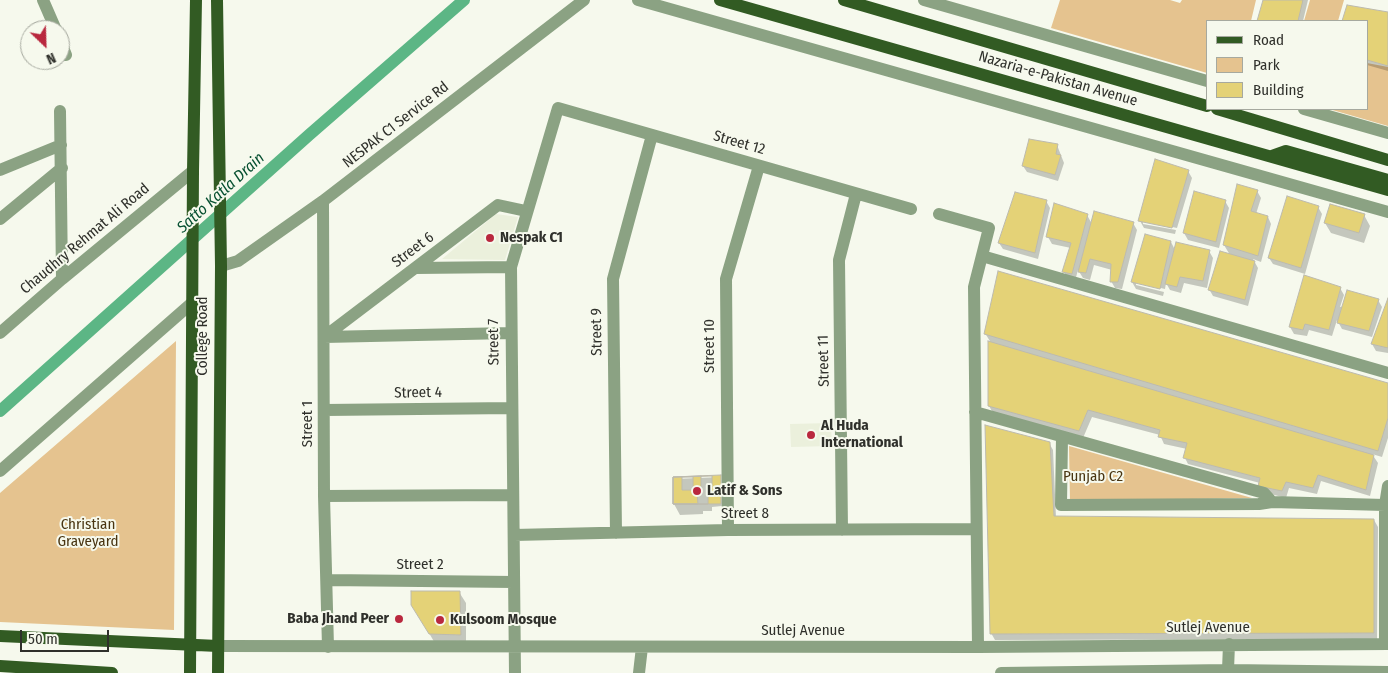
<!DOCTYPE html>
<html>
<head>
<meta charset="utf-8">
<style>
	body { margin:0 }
	#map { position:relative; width:1388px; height:673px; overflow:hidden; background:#f6f9ed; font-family:"Fira Sans Condensed",sans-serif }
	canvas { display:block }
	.legend { position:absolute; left:1206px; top:20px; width:162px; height:90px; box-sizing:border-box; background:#f6f9ed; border:1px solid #a6a99f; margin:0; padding:6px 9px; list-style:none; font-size:15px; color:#2f302b }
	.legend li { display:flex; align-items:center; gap:10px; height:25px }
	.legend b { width:25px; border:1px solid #a6a99f }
	.north { position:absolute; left:20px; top:20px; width:50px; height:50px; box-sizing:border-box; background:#f6f9ed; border:1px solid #a6a99f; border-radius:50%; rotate:156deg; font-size:14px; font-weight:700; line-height:20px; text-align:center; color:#2f302b }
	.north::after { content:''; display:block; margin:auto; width:18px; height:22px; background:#b9283e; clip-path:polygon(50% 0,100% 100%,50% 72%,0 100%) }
	.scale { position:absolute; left:20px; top:630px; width:89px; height:22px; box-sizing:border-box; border:2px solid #2f302b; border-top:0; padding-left:6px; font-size:15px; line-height:18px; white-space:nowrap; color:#2f302b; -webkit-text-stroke:4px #f6f9ed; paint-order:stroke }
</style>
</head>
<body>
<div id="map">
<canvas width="1388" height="673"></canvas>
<ul class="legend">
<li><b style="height:6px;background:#325b23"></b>Road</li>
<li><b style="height:14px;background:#e5c38f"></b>Park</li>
<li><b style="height:14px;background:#e4d277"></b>Building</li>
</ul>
<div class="north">N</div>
<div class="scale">50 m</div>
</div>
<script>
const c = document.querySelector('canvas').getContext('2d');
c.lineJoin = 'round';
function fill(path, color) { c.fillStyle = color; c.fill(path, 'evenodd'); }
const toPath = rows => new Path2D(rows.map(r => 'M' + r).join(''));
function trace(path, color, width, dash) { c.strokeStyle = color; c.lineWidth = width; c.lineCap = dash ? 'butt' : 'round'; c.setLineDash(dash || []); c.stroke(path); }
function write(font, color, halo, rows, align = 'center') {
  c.font = font + ' "Fira Sans Condensed",sans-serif'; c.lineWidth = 4; c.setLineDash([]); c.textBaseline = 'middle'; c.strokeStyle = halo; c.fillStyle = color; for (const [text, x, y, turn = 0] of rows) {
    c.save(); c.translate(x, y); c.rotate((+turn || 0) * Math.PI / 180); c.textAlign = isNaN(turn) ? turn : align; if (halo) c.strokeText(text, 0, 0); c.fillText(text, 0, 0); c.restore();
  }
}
fill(toPath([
	[496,214,518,217,505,260,442,259],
	[831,423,832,446,791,447,790,424]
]), '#ebf0dc');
fill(toPath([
	[1060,0,1170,0,1180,3,1182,0,1256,0,1251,21,1207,21,1207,73,1051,28],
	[1310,0,1344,0,1338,21,1304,21],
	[1367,63,1388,67,1388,126,1329,109,1367,109],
	[176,341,174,630,0,622,0,493],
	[1069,446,1252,498,1070,501]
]), '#e5c38f');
fill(toPath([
	[1264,0,1308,0,1303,21,1258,21],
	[1348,6,1388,13,1388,71,1367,65,1367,21,1343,21],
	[1057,145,1064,163,1058,181,1027,172,1023,166],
	[1188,171,1192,178,1177,228,1143,221,1143,224,1176,230,1175,234,1144,228,1140,221],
	[1257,191,1261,198,1256,214,1268,217,1271,224,1261,262,1253,259,1258,268,1248,306,1213,296,1209,289,1230,255,1224,245],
	[1046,201,1050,208,1038,259,1003,249,999,243],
	[1225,201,1229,208,1219,248,1188,240,1184,233],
	[1318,207,1322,214,1305,274,1273,264,1269,258],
	[1087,215,1092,224,1133,223,1137,230,1122,289,1115,288,1111,281,1112,270,1094,265,1090,280,1083,278,1078,270,1075,281,1068,279,1064,272,1071,248,1052,244,1048,237],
	[1364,215,1370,226,1364,243,1331,233,1325,223],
	[1171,242,1175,250,1209,251,1213,258,1207,288,1184,283,1181,293,1170,290,1166,283,1165,289,1136,282,1136,285,1164,292,1163,296,1136,289,1132,282],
	[1340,288,1344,295,1340,307,1378,300,1382,307,1372,337,1342,329,1337,320,1332,336,1309,330,1307,336,1294,334,1290,327],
	[1388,302,1388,353,1376,351,1372,344],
	[985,333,1388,384,1388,438,1382,457,1372,454,1378,463,1370,496,1321,481,1317,494,1289,488,1286,498,1263,492,1260,483,1188,464,1185,458,1187,449,1164,444,1160,435,1092,417,1083,438,993,413,989,406,991,343],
	[1049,443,1053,450,1056,517,1374,520,1378,527,1377,639,995,640,991,633],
	[721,477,722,506,712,507,712,511,703,511,703,514,680,515,674,504,674,479],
	[459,592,466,603,466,646,436,645,412,604]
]), '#0003');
trace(toPath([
	[0,411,309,135,464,0]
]), '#5cb685', 12);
const building = toPath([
	[1263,0,1303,0,1298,21,1257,21,1263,0],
	[1347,5,1388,12,1388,66,1367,60,1367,21,1342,21,1347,5],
	[1029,139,1058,144,1056,154,1061,155,1055,175,1022,166,1029,139],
	[1155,159,1189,170,1172,228,1138,221,1155,159],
	[1237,184,1258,190,1251,211,1268,216,1258,256,1223,245,1237,184],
	[1194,191,1226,200,1216,242,1183,233,1194,191],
	[1015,192,1047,200,1035,253,998,243,1015,192],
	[1287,196,1319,206,1301,268,1268,258,1287,196],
	[1054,203,1088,214,1072,274,1062,272,1071,243,1046,237,1054,203],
	[1330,204,1365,214,1359,233,1324,223,1330,204],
	[1094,211,1134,222,1118,282,1110,282,1111,264,1090,259,1086,273,1078,272,1094,211],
	[1145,234,1171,241,1160,289,1131,282,1145,234],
	[1176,242,1210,250,1203,281,1180,277,1177,287,1165,284,1176,242],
	[1220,251,1255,261,1245,300,1208,290,1220,251],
	[998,271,1388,383,1388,418,1378,451,984,334,998,271],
	[1304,275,1341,287,1329,330,1305,324,1303,330,1289,327,1304,275],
	[1347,290,1379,299,1369,331,1337,323,1347,290],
	[1388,298,1388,348,1371,344,1388,298],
	[988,341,1374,455,1366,490,1318,475,1313,488,1286,482,1282,491,1258,486,1260,478,1183,458,1187,443,1158,437,1160,430,1088,410,1079,431,988,406,988,341],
	[985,425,1050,442,1054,516,1374,519,1374,633,990,634,985,425],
	[721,475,721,504,673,504,673,477,721,475],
	[701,476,701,492,697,492,698,504,673,504,673,477,701,476],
	[712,476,712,487,708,487,708,504,673,504,673,477,712,476],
	[682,477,693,477,693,490,682,490,682,477],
	[411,591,460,591,461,635,429,634,411,605,411,591]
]);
fill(building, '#e4d277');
trace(building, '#bcbaae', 1);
trace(toPath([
	[43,0,56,30],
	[638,0,1388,212],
	[924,0,1207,81],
	[60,40,66,55],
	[1304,109,1388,133],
	[60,111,62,279],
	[0,170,61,145],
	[323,201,324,496,328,647],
	[939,214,989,228,974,287,978,647],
	[0,219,62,168],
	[982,256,1388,373],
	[221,266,238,261,323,201,584,0],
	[415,268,511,267],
	[0,333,62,279,193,171],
	[324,337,498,205,526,211],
	[324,337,510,333],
	[325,410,512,408],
	[975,412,1264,493,1272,502,1385,505],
	[1062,437,1061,505,1259,504,1272,502],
	[0,471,193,302],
	[324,496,513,495],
	[728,530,726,279,759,166],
	[842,530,839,260,856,194],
	[616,533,613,279,652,135],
	[514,535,728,530,976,529],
	[327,580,514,582],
	[1385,644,1385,505,1388,486],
	[218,646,978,647,1388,644],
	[1228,670,1229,644],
	[515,673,511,267,558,108,911,209],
	[639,673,642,647],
	[1001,673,1228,670,1388,672]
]), '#8ba283', 12);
trace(toPath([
	[217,0,221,266,218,673],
	[720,0,1388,190],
	[844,0,1207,106],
	[1217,109,1388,160],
	[1272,156,1286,151,1388,180],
	[0,636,218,646],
	[0,666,112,673],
	[190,673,193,171,196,0]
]), '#325b23', 12);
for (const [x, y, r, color] of [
	[490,238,5,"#b9283e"],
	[811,435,5,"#b9283e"],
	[697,491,5,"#b9283e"],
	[399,619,5,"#b9283e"],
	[440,620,5,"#b9283e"]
]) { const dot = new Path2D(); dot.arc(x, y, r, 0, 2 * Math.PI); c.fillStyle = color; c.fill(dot); trace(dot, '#f6f9ed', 2); }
write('15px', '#2f302b', '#f6f9ed', [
	["Nazaria-e-Pakistan Avenue",1058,79,16],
	["NESPAK C1 Service Rd",396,125,-38],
	["Street 12",739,143,16],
	["Chaudhry Rehmat Ali Road",85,239,-40],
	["Street 6",413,250,-37],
	["Street 9",597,332,-91],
	["College Road",203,336,-90],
	["Street 7",494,342,-91],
	["Street 10",710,346,-90],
	["Street 11",824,361,-91],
	["Street 4",418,393,-1],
	["Street 1",308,424,-90],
	["Street 8",745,514],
	["Street 2",420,565],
	["Sutlej Avenue",1208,628],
	["Sutlej Avenue",803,631]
]);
write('bold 15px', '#2f302b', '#f6f9ed', [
	["Nespak C1",500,238],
	["Al Huda",821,426],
	["International",821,443],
	["Latif & Sons",707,491],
	["Baba Jhand Peer",389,619,"right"],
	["Kulsoom Mosque",450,620]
], 'left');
write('15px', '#493512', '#f6f9ed', [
	["Punjab C2",1093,477],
	["Christian",88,525],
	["Graveyard",88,542]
]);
write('italic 16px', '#075031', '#f6f9ed', [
	["Satto Katla Drain",221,193,-42]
]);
</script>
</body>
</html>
